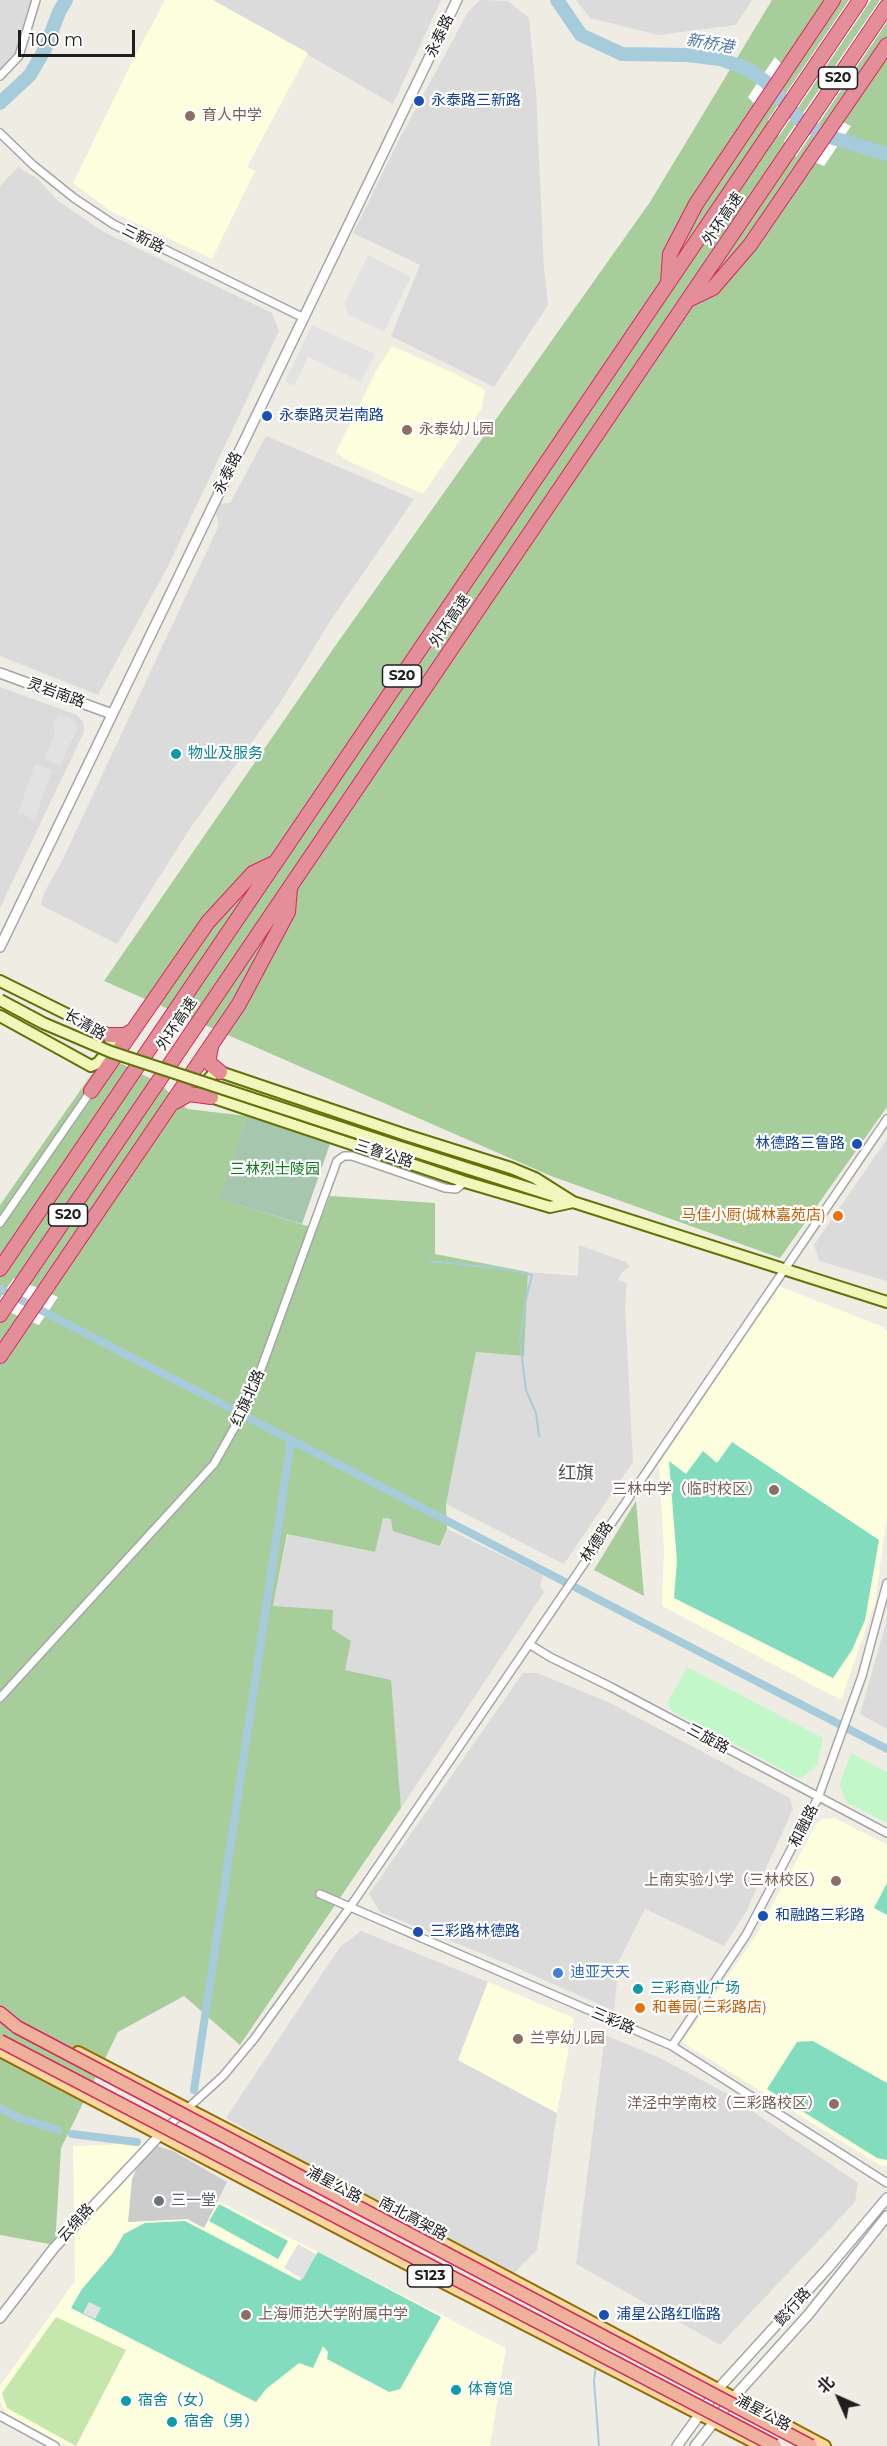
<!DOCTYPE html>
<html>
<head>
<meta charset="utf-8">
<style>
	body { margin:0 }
	#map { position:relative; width:887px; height:2446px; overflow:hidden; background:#efece4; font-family:Montserrat,"Noto Sans SC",sans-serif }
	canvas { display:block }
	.north { position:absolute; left:809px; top:2368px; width:60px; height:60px; -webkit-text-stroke:4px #fff; paint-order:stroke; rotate:315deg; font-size:16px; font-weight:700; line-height:24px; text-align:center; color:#1e1e1e }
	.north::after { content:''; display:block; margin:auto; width:21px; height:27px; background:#1e1e1e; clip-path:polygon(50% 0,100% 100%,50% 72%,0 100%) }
	.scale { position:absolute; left:18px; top:30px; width:117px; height:27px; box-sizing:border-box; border:3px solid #1e1e1e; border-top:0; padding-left:8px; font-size:18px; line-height:21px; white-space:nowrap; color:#1e1e1e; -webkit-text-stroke:4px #fff; paint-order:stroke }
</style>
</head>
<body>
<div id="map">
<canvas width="887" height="2446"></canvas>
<div class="north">北</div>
<div class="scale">100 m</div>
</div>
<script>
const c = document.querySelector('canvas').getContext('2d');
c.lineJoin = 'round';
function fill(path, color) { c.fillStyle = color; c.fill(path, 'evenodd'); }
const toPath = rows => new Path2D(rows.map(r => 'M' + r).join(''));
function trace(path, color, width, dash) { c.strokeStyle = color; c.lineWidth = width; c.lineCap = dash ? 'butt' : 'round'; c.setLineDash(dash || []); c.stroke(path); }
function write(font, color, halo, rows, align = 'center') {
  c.font = font + ' Montserrat,"Noto Sans SC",sans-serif'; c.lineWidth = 4.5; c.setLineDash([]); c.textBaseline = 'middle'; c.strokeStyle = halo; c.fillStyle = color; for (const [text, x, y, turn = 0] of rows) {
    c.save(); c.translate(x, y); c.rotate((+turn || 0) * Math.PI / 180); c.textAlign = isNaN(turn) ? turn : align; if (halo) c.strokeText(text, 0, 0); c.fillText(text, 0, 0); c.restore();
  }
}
fill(toPath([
	[0,0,32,0,15,53,0,70],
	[213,0,441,0,393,104],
	[480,0,508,1,529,18,536,92,544,268,548,305,494,387,391,336,420,265,353,233,398,142,468,12],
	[576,0,752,0,736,25,658,35,590,18],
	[18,167,38,179,57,200,102,231,272,313,279,331,168,566,98,695,0,656,0,186],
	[266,436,414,499,331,620,278,706,191,827,117,944,41,905,44,893,62,861,219,525,213,504,230,503],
	[0,687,77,715,83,722,84,732,0,908],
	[887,1139,887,1281,819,1261,814,1245],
	[579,1245,626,1262,630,1267,622,1272,618,1280,627,1283,625,1307,633,1462,564,1564,446,1504,476,1352,524,1356,528,1272,578,1276],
	[383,1518,391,1519,441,1545,447,1529,543,1575,540,1586,544,1592,401,1808,390,1680,345,1670,273,1606,288,1534,374,1552],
	[887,1619,887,1729,860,1714],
	[523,1673,537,1673,608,1702,790,1798,793,1809,746,1912,724,1946,645,1909,619,1961,614,2011,517,1968,380,1912,369,1894],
	[361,1931,488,1982,458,2060,557,2113,537,2250,513,2274,381,2206,226,2118,340,1947],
	[605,2035,658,2057,726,2093,858,2183,855,2202,720,2345,576,2264]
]), '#dcdbdb');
fill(toPath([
	[165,0,213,0,308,53,247,167,255,171,212,259,112,212,73,183,131,64],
	[392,346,456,374,485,390,482,408,423,494,348,461,336,452,376,371],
	[779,1286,883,1327,887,1331,887,1516,875,1603,841,1700,662,1606,664,1552,659,1464],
	[835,1818,887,1845,887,2165,881,2166,682,2042,755,1937,816,1824,823,1819],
	[488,1982,574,2018,557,2113,458,2060],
	[147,2143,128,2222,187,2219,204,2228,218,2201,506,2348,490,2446,66,2446,7,2416,0,2401,0,2386,75,2281,73,2146]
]), '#fcfede');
fill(toPath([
	[147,2143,173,2151,227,2182,204,2228,187,2219,128,2222,132,2179]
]), '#ccc');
fill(toPath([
	[56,2317,126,2350,76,2446,7,2408,2,2393]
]), '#c6e7ac');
fill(toPath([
	[772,0,887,0,887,1107,780,1258,551,1176,104,981,338,642,650,202],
	[105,1055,159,1083,187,1109,247,1116,220,1199,317,1229,330,1196,435,1203,435,1254,528,1272,524,1356,476,1352,446,1504,447,1529,440,1546,393,1531,391,1519,383,1518,375,1552,287,1534,273,1606,333,1610,332,1629,351,1641,345,1670,391,1680,401,1808,240,2045,184,1996,118,2032,61,2148,55,2245,0,2235,0,1205],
	[636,1501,644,1596,594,1570]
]), '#a7cd9a');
fill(toPath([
	[247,1116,330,1144,302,1224,219,1199]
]), '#a6c7ad');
fill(toPath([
	[687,1667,823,1738,817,1765,800,1779,673,1712,667,1703],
	[851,1753,887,1772,887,1823,847,1803,839,1786]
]), '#c2f8c9');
fill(toPath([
	[732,1442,879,1540,865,1620,852,1650,833,1678,674,1598,677,1562,669,1461,686,1474,703,1451,717,1463],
	[887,1883,887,1915,874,1908],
	[813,2041,887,2083,887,2160,877,2158,767,2089,797,2042],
	[219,2204,288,2241,278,2259,209,2221],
	[185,2221,300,2281,318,2252,441,2317,400,2389,389,2392,327,2359,328,2352,323,2346,313,2368,299,2363,266,2389,256,2402,71,2308,82,2289,112,2254,124,2234,145,2223]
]), '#84dcbe');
fill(toPath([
	[368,255,411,277,384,332,349,315,344,304],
	[312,325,375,354,361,382,308,357,294,386,285,381],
	[58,714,75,721,77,729,60,766,45,759,55,733,53,725],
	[35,764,52,770,35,819,18,813],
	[298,2244,316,2254,303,2279,284,2268],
	[89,2302,101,2308,95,2319,83,2313]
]), '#e2e2e2');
fill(toPath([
	[849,0,871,0,779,136,768,120],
	[880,0,887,0,887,22,796,157,784,141],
	[775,57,791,74,764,114,748,97],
	[830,116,851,126,824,166,803,157],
	[14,1278,40,1289,21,1317,0,1308,0,1298],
	[42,1290,58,1297,39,1325,23,1318]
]), '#fff');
trace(toPath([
	[430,1261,506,1269,532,1275,525,1304,520,1342,526,1390,536,1413,539,1436],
	[596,2366,594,2381,599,2446]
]), '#a6ccdb', 2);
trace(toPath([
	[0,1289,887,1749],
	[194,2090,291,1440],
	[0,2108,19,2118,58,2130],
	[72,2134,137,2142]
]), '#a6ccdb', 8);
trace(toPath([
	[557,0,581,35,622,54,687,55,720,59,748,69,766,82,800,120,823,135,887,154],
	[0,103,30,75,45,49,59,12,66,0]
]), '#a6ccdb', 14);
const minor = toPath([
	[0,76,19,56,36,0],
	[0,133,33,165,74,198,113,224,304,318],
	[0,1223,91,1091],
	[529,1644,550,1657,611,1687,887,1833],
	[0,1698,214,1464,249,1402,337,1161,344,1156,352,1156,445,1188,456,1189,465,1182],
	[320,1894,672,2046,887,2183],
	[672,2046,746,1935,818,1798,862,1676,887,1583],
	[166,2128,223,2076,254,2039,350,1907,887,1119],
	[0,2416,55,2446]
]);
const tertiary = toPath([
	[0,673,112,714],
	[0,947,457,0],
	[0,2318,54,2248,160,2135],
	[677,2446,718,2389,828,2268,887,2198],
	[695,2446,733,2398,808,2315,887,2216]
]);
const secondary = toPath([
	[0,981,109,1035,111,1042,106,1053,98,1063,91,1066],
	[0,1016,91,1066],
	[220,1072,406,1135,511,1168,535,1178,573,1202,550,1207,465,1182,211,1097,207,1090,206,1082,213,1074,220,1072],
	[394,1145,887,1302]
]);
const primary = toPath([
	[0,2051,391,2256,761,2446],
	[78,2052,306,2170,825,2446]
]);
const trunk = toPath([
	[0,2013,17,2027]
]);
const motorway = toPath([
	[668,283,670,254,696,204,833,0],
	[690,299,713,288,750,245,887,45],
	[109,1035,125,1035,132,1031],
	[211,1047,208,1062,220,1072],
	[91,1091,208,922,253,873,274,863],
	[175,1102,189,1094,211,1097],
	[0,1269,860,0],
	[0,1315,887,6],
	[0,1356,239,1004,288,912,290,889]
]);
trace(minor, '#a5a5a5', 10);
trace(tertiary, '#a5a5a5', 12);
trace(secondary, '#617208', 14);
trace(primary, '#936b05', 14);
trace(trunk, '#d5295c', 15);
trace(motorway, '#d5295c', 16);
trace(minor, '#fff', 7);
trace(tertiary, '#fff', 9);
trace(secondary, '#f1f7ba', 10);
trace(primary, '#f9d79f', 10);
trace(trunk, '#eeb29c', 12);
trace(motorway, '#e48e9a', 14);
const secondaryBridge = toPath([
	[0,1000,43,1023,111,1052,394,1145]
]);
const trunkBridge = toPath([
	[17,2027,811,2446],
	[0,2041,775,2446]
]);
trace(secondaryBridge, '#617208', 14, []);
trace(trunkBridge, '#d5295c', 15, []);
trace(secondaryBridge, '#f1f7ba', 10);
trace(trunkBridge, '#eeb29c', 12);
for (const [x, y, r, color] of [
	[419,101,6,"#1a4fb4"],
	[190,116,6,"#8d6e63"],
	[267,416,6,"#1a4fb4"],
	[407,430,6,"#8d6e63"],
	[176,754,6,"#0f9aa8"],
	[857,1144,6,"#1a4fb4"],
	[838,1216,6,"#e8710a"],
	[774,1490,6,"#8d6e63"],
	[836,1881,6,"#8d6e63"],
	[763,1916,6,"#1a4fb4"],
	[418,1932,6,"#1a4fb4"],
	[558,1973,6,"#3f7fe0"],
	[638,1989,6,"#0f9aa8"],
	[640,2008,6,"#e8710a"],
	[518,2039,6,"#8d6e63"],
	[834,2104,6,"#8d6e63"],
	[159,2201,6,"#6b7280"],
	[246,2315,6,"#8d6e63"],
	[604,2315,6,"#1a4fb4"],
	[456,2390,6,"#0f9aa8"],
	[126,2401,6,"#0f9aa8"],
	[172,2422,6,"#0f9aa8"]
]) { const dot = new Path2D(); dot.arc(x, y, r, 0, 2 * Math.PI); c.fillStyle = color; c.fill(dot); trace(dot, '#fff', 2); }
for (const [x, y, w] of [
	[838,78,39],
	[402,676,39],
	[68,1215,39],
	[430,2276,45]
]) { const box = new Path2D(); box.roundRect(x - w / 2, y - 11, w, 22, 4.5); c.fillStyle = '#fff'; c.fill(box); trace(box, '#1e1e1e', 1.5); }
write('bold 14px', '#1e1e1e', null, [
	["S20",838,78],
	["S20",402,676],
	["S20",68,1215],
	["S123",430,2276]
]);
write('15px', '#1e1e1e', '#fff', [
	["永泰路",440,36,-65],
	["外环高速",723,219,-56],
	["三新路",143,239,27],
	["永泰路",228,473,-64],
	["外环高速",450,621,-56],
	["灵岩南路",56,693,20],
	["外环高速",177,1024,-56],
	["长清路",85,1025,30],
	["三鲁公路",384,1154,18],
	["红旗北路",248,1398,-66],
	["林德路",597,1542,-56],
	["三旋路",708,1739,28],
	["和融路",804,1826,-63],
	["三彩路",613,2021,23],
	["浦星公路",334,2185,28],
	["南北高架路",413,2219,28],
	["云绵路",76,2223,-48],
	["懿行路",793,2307,-48],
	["浦星公路",763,2413,28]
]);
write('15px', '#164399', '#fff', [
	["永泰路三新路",431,101],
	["永泰路灵岩南路",279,416],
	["林德路三鲁路",845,1144,"right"],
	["和融路三彩路",775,1916],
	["三彩路林德路",430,1932],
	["浦星公路红临路",616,2315]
], 'left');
write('15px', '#785e54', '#fff', [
	["育人中学",202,116],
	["永泰幼儿园",419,430],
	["三林中学（临时校区）",762,1490,"right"],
	["上南实验小学（三林校区）",824,1881,"right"],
	["兰亭幼儿园",530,2039],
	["洋泾中学南校（三彩路校区）",822,2104,"right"],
	["上海师范大学附属中学",258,2315]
], 'left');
write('15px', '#0d838f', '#fff', [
	["物业及服务",188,754],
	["三彩商业广场",650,1989],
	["体育馆",468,2390],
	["宿舍（女）",138,2401],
	["宿舍（男）",184,2422]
], 'left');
write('15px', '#0f791d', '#fff', [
	["三林烈士陵园",275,1170]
]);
write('15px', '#c56008', '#fff', [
	["马佳小厨(城林嘉苑店)",826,1216],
	["和善园(三彩路店)",652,2008,"left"]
], 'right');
write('15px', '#366cbe', '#fff', [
	["迪亚天天",570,1973]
], 'left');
write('15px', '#5b616d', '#fff', [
	["三一堂",171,2201]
], 'left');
write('italic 16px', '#4d77ab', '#fff', [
	["新桥港",710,44,10]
]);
write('18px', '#515151', '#fff', [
	["红旗",576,1474]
]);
</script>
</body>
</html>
